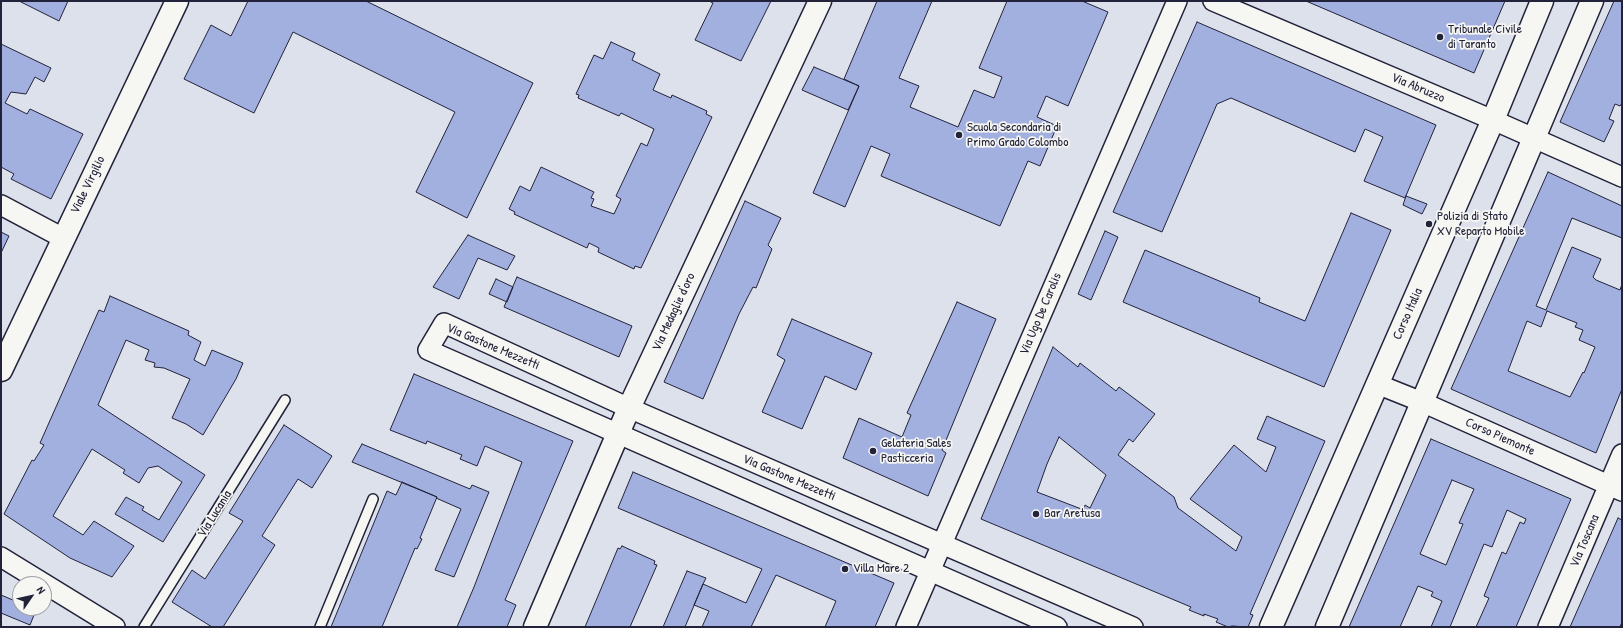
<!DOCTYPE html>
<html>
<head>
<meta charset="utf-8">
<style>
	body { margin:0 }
	#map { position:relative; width:1623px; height:628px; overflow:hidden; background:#dde1ec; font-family:"Patrick Hand",sans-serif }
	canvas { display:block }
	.frame { position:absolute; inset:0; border:2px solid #22223b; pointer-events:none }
	.north { position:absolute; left:12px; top:576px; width:40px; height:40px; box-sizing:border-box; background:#f6f6f2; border:1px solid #a1a1a9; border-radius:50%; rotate:56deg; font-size:11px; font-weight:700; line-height:16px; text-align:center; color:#22223b }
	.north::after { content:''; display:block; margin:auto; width:14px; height:18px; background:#22223b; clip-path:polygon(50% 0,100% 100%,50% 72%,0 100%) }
</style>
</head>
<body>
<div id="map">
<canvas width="1623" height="628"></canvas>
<div class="frame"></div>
<div class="north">N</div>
</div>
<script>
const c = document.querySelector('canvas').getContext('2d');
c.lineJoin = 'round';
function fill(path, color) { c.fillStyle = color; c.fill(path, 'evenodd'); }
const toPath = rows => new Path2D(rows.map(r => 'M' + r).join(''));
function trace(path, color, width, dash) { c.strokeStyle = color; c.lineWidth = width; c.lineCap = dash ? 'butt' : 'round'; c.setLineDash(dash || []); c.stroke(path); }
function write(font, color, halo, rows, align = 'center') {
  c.font = font + ' "Patrick Hand",sans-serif'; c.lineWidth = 3.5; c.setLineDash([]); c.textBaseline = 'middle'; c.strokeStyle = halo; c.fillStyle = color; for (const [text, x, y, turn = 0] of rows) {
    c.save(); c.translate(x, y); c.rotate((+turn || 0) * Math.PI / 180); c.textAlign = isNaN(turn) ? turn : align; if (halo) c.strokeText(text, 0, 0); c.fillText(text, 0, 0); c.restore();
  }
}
const building = toPath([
	[19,1,68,1,59,21,19,1],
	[248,1,366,1,533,83,467,218,416,192,455,112,293,32,254,113,184,79,211,25,231,36,248,1],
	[709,1,771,1,741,61,695,40,713,3,709,1],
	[877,1,932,1,899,78,919,86,910,107,958,127,974,90,994,98,1002,77,979,68,1007,1,1082,1,1108,12,1068,106,1046,96,1037,117,1057,126,1040,166,1028,161,1000,226,881,176,890,154,871,146,845,207,813,193,859,86,844,79,877,1],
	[1306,1,1505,1,1474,73,1306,1],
	[1614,1,1622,1,1622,103,1620,106,1615,104,1609,119,1614,121,1604,142,1560,122,1614,1],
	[1197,22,1436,125,1405,198,1364,181,1383,137,1365,129,1355,152,1231,98,1217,104,1162,232,1113,212,1197,22],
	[611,42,635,53,632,60,660,74,653,90,671,98,672,95,707,111,706,114,712,117,641,268,635,266,634,269,598,252,599,248,589,243,587,248,514,214,515,212,509,209,520,186,530,191,541,167,594,192,591,198,594,199,591,206,614,214,621,199,616,196,641,143,647,146,654,129,621,113,619,116,578,98,579,95,576,94,594,55,603,59,611,42],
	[1,44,51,68,44,82,35,77,26,94,11,92,5,103,27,114,30,109,83,134,51,199,11,179,14,174,1,167,1,44],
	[814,67,859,86,848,110,802,90,814,67],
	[1548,172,1622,206,1622,238,1572,218,1536,306,1546,310,1572,247,1601,259,1593,277,1596,280,1620,290,1622,284,1622,389,1596,453,1451,389,1548,172],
	[1547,311,1577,323,1575,327,1583,330,1579,340,1595,347,1584,373,1583,372,1570,397,1508,371,1527,321,1541,327,1547,311],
	[1406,196,1427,204,1422,214,1403,205,1406,196],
	[745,201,781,218,768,245,772,249,756,288,753,287,739,314,703,399,664,382,745,201],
	[1351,213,1391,230,1324,387,1123,302,1145,250,1260,298,1259,302,1305,321,1351,213],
	[1105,231,1118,237,1091,300,1078,294,1105,231],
	[1,232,9,236,1,253,1,232],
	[468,235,515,256,507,270,478,258,459,299,433,287,468,235],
	[517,277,632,326,619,357,504,307,517,277],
	[496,279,513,287,507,302,489,294,496,279],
	[110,296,189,331,188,335,201,342,194,360,205,366,212,350,243,363,236,379,203,435,186,424,172,418,190,379,164,368,154,367,155,363,145,360,149,350,126,340,98,405,205,475,163,542,115,514,126,497,144,507,142,510,159,520,182,482,158,466,148,468,139,483,123,473,125,470,92,449,53,516,83,535,94,521,134,546,112,577,70,558,4,514,32,460,34,461,44,445,40,443,99,310,104,312,110,296],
	[957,302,996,319,942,450,946,453,928,496,843,458,859,418,902,437,911,415,907,413,957,302],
	[792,319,872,353,856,390,825,376,802,429,762,412,785,360,777,355,792,319],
	[1053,347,1078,367,1080,363,1116,391,1119,387,1155,414,1133,442,1129,439,1118,455,1174,497,1178,508,1236,551,1242,537,1190,499,1234,445,1266,472,1276,447,1257,439,1267,416,1325,441,1250,614,1253,615,1248,627,1232,626,1228,627,1216,622,1218,619,1204,614,1204,616,1189,610,1191,607,981,519,1053,347],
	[1059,437,1106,475,1090,508,1085,505,1084,510,1037,492,1047,464,1059,437],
	[414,374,573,441,505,600,516,605,507,627,457,627,474,587,522,462,485,446,477,466,460,459,462,455,427,441,426,444,390,430,414,374],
	[284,425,332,456,312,488,298,479,262,536,275,545,223,627,212,627,172,602,192,570,205,579,243,521,229,513,284,425],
	[1431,439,1571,499,1516,627,1476,627,1489,598,1484,596,1502,552,1506,554,1520,522,1524,524,1526,519,1507,510,1492,547,1484,544,1450,627,1431,627,1442,601,1431,596,1433,592,1418,586,1400,627,1349,627,1431,439],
	[1452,480,1474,489,1459,523,1463,524,1446,565,1420,554,1452,480],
	[362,444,470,489,472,485,489,492,454,577,435,570,461,509,436,498,437,497,352,462,362,444],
	[633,472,894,583,875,627,825,627,836,601,776,575,751,627,702,627,709,611,694,605,703,584,746,603,762,569,618,508,633,472],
	[402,482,437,497,420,538,422,539,417,549,415,548,382,627,331,627,387,491,396,495,402,482],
	[1618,518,1622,520,1622,622,1620,627,1570,627,1618,518],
	[622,546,655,561,654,564,657,565,630,627,585,627,618,548,620,549,622,546],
	[687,571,706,578,703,584,685,627,663,627,687,571],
	[1,595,20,603,20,608,33,608,36,610,30,625,1,613,1,595]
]);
fill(building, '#a2b0df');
trace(building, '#22223b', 1);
const lane = toPath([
	[144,627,285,400],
	[320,627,373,499]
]);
const street = toPath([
	[1213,1,1493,120,1622,177],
	[1,205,63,238],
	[1377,384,1422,402,1622,491],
	[1,557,115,627],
	[906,627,1177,1],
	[1057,627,428,350,444,323,629,408,1133,627],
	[1548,627,1622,454]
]);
const secondary = toPath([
	[1,370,177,1],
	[535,627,629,408,820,1],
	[1271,627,1493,120,1542,1],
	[1327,627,1592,1]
]);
trace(lane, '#22223b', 12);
trace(street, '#22223b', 22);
trace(secondary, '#22223b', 25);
trace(lane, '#f6f6f2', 9);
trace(street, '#f6f6f2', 19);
trace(secondary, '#f6f6f2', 22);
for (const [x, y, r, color] of [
	[1440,37,4,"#22223b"],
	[959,135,4,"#22223b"],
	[1429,224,4,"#22223b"],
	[873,451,4,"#22223b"],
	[1036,514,4,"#22223b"],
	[845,569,4,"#22223b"]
]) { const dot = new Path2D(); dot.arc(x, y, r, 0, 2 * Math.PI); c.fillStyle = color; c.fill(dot); trace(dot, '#f6f6f2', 1.5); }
write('13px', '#22223b', '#f6f6f2', [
	["Tribunale Civile",1448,30],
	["di Taranto",1448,45],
	["Scuola Secondaria di",967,128],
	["Primo Grado Colombo",967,143],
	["Polizia di Stato",1437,217],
	["XV Reparto Mobile",1437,232],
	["Gelateria Sales",881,444],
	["Pasticceria",881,459],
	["Bar Aretusa",1044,514],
	["Villa Mare 2",853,569]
], 'left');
write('13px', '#22223b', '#f6f6f2', [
	["Via Abruzzo",1418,88,23],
	["Viale Virgilio",88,185,-64],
	["Via Medaglie d'oro",674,312,-65],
	["Via Ugo De Carolis",1041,314,-67],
	["Corso Italia",1408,314,-66],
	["Via Gastone Mezzetti",493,347,23],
	["Corso Piemonte",1500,437,24],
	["Via Gastone Mezzetti",789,478,23],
	["Via Lucania",215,514,-58],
	["Via Toscana",1585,541,-67]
]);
</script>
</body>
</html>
